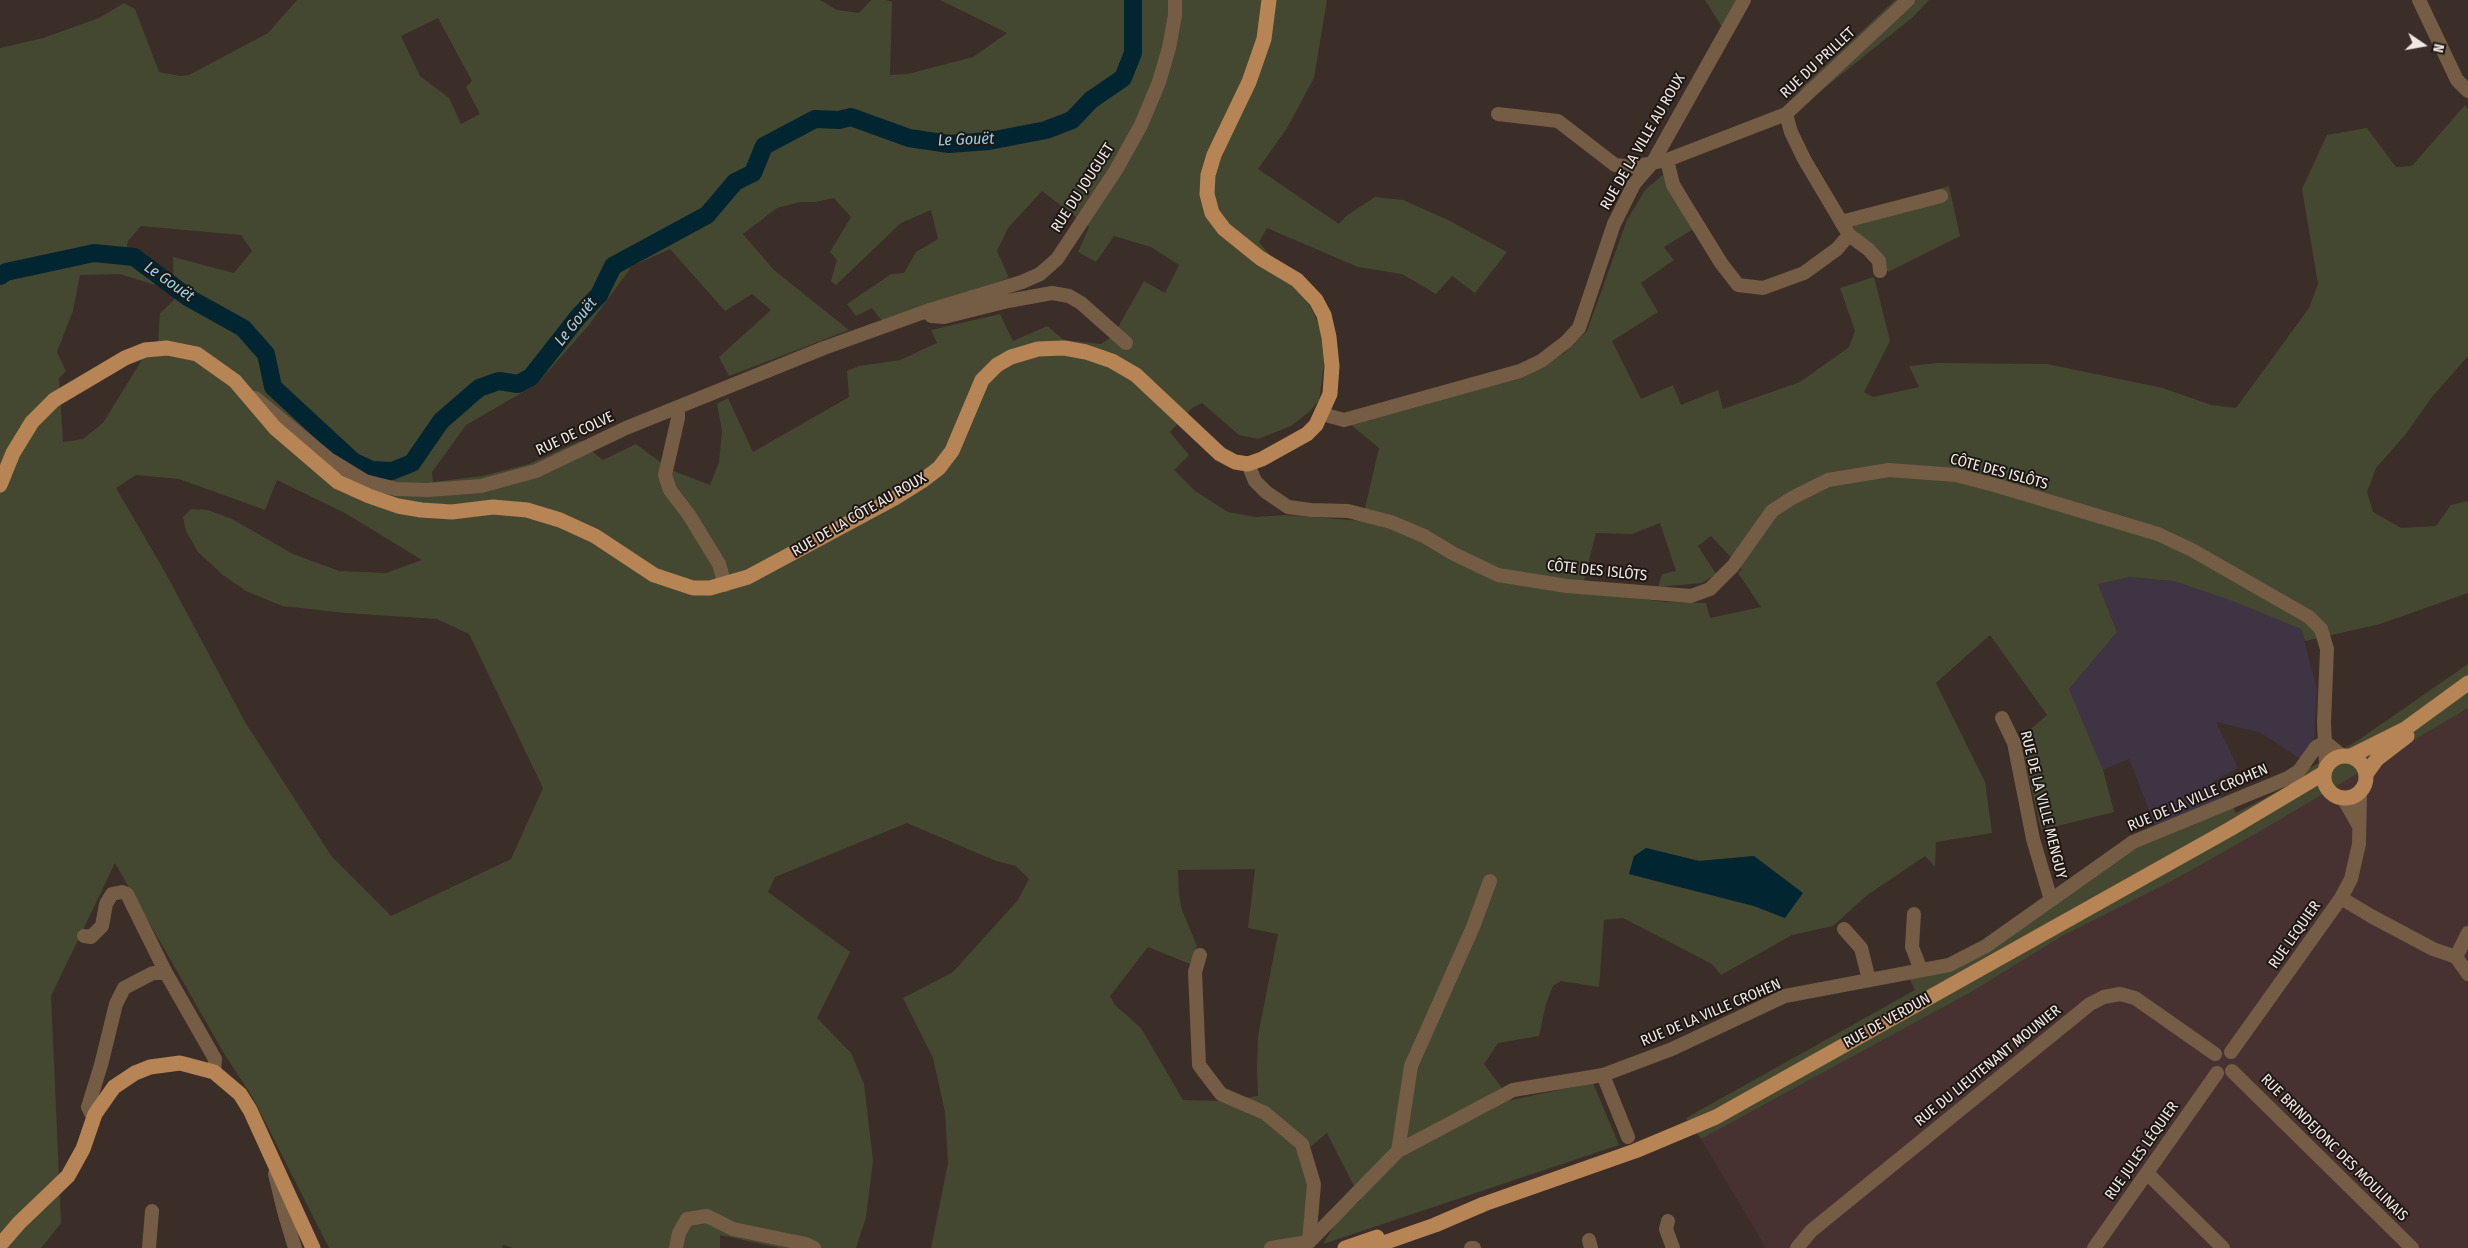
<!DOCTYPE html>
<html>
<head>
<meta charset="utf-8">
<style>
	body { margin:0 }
	#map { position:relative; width:2468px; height:1248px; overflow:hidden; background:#3b2d27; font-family:"Fira Sans Condensed",sans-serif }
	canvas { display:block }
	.north { position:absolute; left:2398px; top:20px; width:50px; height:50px; -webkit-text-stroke:4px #1d1714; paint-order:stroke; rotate:102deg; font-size:14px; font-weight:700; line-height:20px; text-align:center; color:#f1e8e4 }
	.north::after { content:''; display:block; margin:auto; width:18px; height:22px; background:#f1e8e4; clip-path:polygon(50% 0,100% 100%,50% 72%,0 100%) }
</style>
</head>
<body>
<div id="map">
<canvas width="2468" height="1248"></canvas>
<div class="north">N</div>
</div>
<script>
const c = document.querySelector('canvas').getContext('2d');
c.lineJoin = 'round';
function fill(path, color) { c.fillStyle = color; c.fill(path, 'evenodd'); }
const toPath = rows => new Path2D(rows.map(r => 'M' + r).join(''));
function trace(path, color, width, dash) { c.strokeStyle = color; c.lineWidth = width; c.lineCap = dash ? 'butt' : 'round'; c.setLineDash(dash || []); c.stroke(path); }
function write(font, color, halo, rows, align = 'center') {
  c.font = font + ' "Fira Sans Condensed",sans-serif'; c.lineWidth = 4; c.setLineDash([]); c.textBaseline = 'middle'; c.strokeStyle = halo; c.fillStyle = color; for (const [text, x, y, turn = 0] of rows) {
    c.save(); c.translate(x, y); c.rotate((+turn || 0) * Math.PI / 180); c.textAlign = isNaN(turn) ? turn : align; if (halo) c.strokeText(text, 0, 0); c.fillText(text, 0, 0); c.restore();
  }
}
fill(toPath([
	[2130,577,2174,581,2233,600,2301,629,2317,689,2314,740,2301,759,2259,732,2216,722,2238,768,2213,781,2223,801,2155,825,2129,759,2103,770,2069,689,2117,632,2098,584]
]), '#3f3443');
fill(toPath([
	[2468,708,2468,1248,1766,1248,1701,1139,1973,991,2062,936,2172,881]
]), '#473231');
fill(toPath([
	[297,0,820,0,837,10,859,13,871,0,886,0,892,2,890,75,908,74,973,57,1007,33,940,0,1327,0,1314,78,1287,128,1258,169,1339,224,1346,216,1375,197,1403,200,1448,220,1507,252,1475,293,1452,276,1436,294,1402,274,1358,267,1267,228,1259,242,1304,296,1314,313,1325,344,1324,366,1319,400,1310,411,1291,426,1258,439,1239,435,1202,403,1192,408,1170,432,1189,455,1174,470,1195,491,1228,512,1255,517,1286,515,1362,521,1379,448,1350,424,1530,373,1565,353,1587,331,1627,220,1645,190,1672,167,1703,223,1664,247,1674,260,1641,283,1658,312,1612,341,1641,399,1673,385,1681,405,1718,390,1723,409,1800,382,1849,347,1855,331,1840,288,1874,277,1890,341,1864,392,1873,397,1919,387,1909,366,1938,363,2047,364,2163,388,2211,405,2236,408,2309,308,2318,284,2302,189,2327,135,2367,128,2396,167,2412,166,2465,105,2468,109,2468,356,2432,397,2405,435,2376,468,2367,492,2373,512,2401,528,2436,526,2451,505,2468,501,2468,593,2380,624,2305,641,2301,629,2233,601,2174,581,2130,577,2098,584,2117,632,2069,689,2103,770,2114,812,2041,830,2020,738,2047,715,1990,635,1936,683,1985,782,1992,833,1936,842,1935,867,1925,856,1866,896,1833,926,1792,935,1721,975,1712,964,1623,918,1604,920,1599,987,1561,981,1553,986,1546,1004,1539,1036,1498,1043,1484,1064,1511,1100,1593,1083,1619,1145,1323,1244,1336,1223,1361,1200,1327,1133,1299,1156,1310,1189,1305,1248,931,1248,948,1163,945,1112,933,1058,903,998,953,972,1018,900,1029,879,1016,866,996,861,907,823,775,877,768,892,850,952,817,1018,851,1053,864,1084,873,1161,866,1217,856,1248,780,1248,720,1235,720,1248,513,1248,503,1245,502,1248,329,1248,253,1098,225,1055,115,863,51,996,61,1223,41,1248,0,1248,0,48,43,38,99,18,124,3,135,9,159,72,180,76,189,75,268,33],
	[438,18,472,81,466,87,480,114,461,124,449,98,420,76,401,36],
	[1042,191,1089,227,1078,252,1096,262,1114,236,1151,247,1179,265,1165,293,1144,281,1113,336,1101,344,1064,340,1047,326,1013,341,1000,314,931,330,937,343,900,360,859,366,847,371,849,397,753,452,728,398,717,404,722,431,719,462,710,485,671,470,636,444,603,460,580,441,529,464,482,476,433,482,432,472,466,425,537,384,589,325,632,266,670,249,725,311,752,294,771,310,719,357,729,376,849,330,774,270,743,234,777,208,800,202,815,202,834,198,851,217,830,252,837,260,831,281,836,285,901,223,931,210,938,239,916,252,904,273,891,274,847,304,856,316,872,308,882,321,1009,278,997,251,1008,228],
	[141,226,241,235,252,251,234,273,173,257,174,300,160,313,158,343,143,358,103,423,83,439,63,442,59,378,66,371,57,352,73,311,80,275,120,274,155,285,158,264,126,252,128,241],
	[136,475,179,479,265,510,277,480,345,513,422,560,386,573,339,571,293,554,232,519,208,510,191,509,183,517,186,531,198,552,223,575,246,591,282,606,346,613,437,619,469,634,543,788,511,859,391,916,332,857,245,722,165,572,116,488],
	[1660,523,1676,571,1662,574,1658,587,1702,583,1716,574,1698,546,1711,536,1742,569,1738,573,1761,607,1710,618,1706,603,1666,602,1581,592,1596,533,1632,534],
	[1646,848,1699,861,1754,856,1785,918,1754,906,1629,874],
	[1255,869,1248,928,1278,934,1258,1036,1257,1069,1258,1096,1222,1101,1183,1100,1141,1028,1115,1005,1110,996,1148,947,1190,964,1197,946,1182,910,1179,895,1178,870],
	[1705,0,1741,0,1722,27],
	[1895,0,1929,0,1913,17,1807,102,1800,89],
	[1949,186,1960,236,1888,272,1871,242,1834,220],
	[2468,664,2468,708,2262,830,2172,881,2062,936,1973,991,1701,1139,1686,1118,1915,990,1909,978,1927,976,2125,853,2233,807,2236,813,2289,785,2308,769,2357,741]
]), '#454831');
fill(toPath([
	[1646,848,1699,861,1754,856,1803,893,1785,918,1754,906,1629,874,1634,856]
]), '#022631');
trace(toPath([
	[0,276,6,272,94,253,134,257,189,298,243,328,266,354,273,387,354,462,372,470,392,471,412,463,441,421,479,388,499,381,518,384,531,377,578,317,599,295,613,266,707,215,735,182,753,173,764,146,815,119,839,120,851,117,909,138,949,144,989,141,1046,130,1072,120,1091,100,1123,78,1133,53,1133,0]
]), '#022631', 18);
trace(toPath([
	[2419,0,2457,80,2468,91],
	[1498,114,1558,121,1615,165,1632,167,1667,160,1786,114,1908,0],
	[1667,160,1673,185,1721,263,1738,285,1763,288,1804,273,1837,249,1849,235,1804,159,1791,132,1786,114],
	[1841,222,1941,196],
	[1849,235,1868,249,1879,261,1880,271],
	[927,311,931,316,944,317,1008,301,1052,293,1069,296,1081,303,1126,343],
	[255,398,329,459,365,481,396,489,428,490,481,486,536,471,626,428,824,348,927,311,1022,282,1040,274,1057,259,1116,170,1141,125,1159,82,1169,48,1175,15,1175,0],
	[678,408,678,418,665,475,670,490,689,515,719,564,725,585],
	[1322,414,1344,420,1520,371,1541,361,1566,342,1579,328,1614,224,1634,184,1653,162,1744,0],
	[1248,464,1255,481,1266,492,1288,507,1311,510,1348,511,1391,522,1424,536,1454,554,1498,575,1567,586,1691,596,1710,589,1733,566,1772,511,1792,498,1828,480,1889,470,1956,475,1998,486,2158,534,2192,550,2309,617,2321,629,2327,649,2324,722,2326,766],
	[2002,718,2014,743,2033,839,2051,900],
	[2325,742,2341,755],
	[2343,798,2359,826],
	[2341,898,2371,916,2433,949,2456,957,2468,974],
	[1914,914,1912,947,1921,970],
	[1844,929,1861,948,1869,980],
	[84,936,91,937,102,926,106,904,112,894,122,892,127,894,166,973],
	[1200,955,1195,972,1199,1065,1221,1094,1265,1113,1302,1144,1314,1184,1309,1242],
	[2456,957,2468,933],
	[2231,1052,2341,898,2351,879,2359,844,2360,793],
	[2232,1071,2412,1248],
	[1603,1075,1628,1137],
	[95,1114,91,1113,88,1107,101,1065,116,1004,124,988,153,973,166,973,215,1059,214,1072],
	[1398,1151,1411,1066,1473,927,1490,881],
	[2147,1173,2223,1248],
	[275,1174,285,1215,295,1248],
	[1668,1221,1666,1229,1673,1248],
	[1589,1240,1591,1248],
	[149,1248,152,1211],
	[676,1248,679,1233,687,1219,707,1216,733,1229,806,1244,814,1248],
	[1271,1248,1309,1242,1398,1151,1513,1090,1603,1075,1672,1049,1785,996,1949,965,1986,946,2133,842,2288,778,2299,771,2316,747,2325,742],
	[1471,1248,1474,1248],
	[1797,1248,1811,1231,2090,1004,2104,997,2120,994,2135,998,2215,1054],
	[2094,1248,2217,1073]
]), '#755c45', 14);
trace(toPath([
	[0,485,13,453,32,422,54,400,125,358,145,350,167,348,197,354,235,381,275,428,338,482,369,496,398,506,421,510,452,512,493,507,527,510,560,520,595,536,654,575,693,588,710,588,748,577,895,498,922,481,939,468,952,451,982,380,997,365,1011,357,1038,349,1064,348,1086,352,1112,361,1136,375,1220,454,1235,462,1248,464,1262,459,1307,434,1316,425,1330,394,1332,366,1329,337,1324,315,1316,300,1297,280,1260,258,1224,229,1212,213,1207,194,1208,175,1214,155,1249,82,1264,39,1269,0],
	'2324 777a21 21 0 1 1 42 0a21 21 0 1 1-42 0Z',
	[2351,756,2405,729,2468,683],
	[2366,774,2377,759,2407,736],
	[0,1245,19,1223,68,1176,83,1149,95,1114,114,1087,135,1073,150,1067,180,1063,214,1072,240,1094,250,1110,313,1248],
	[1345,1248,1377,1237],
	[1369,1248,1435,1225,1484,1204,1635,1151,1716,1117,2230,829,2324,773]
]), '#b78455', 15);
write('15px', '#f1e8e4', '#1d1714', [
	["RUE DU PRILLET",1818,63,-43],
	["RUE DE LA VILLE AU ROUX",1643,142,-60],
	["RUE DU JOUGUET",1083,188,-57],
	["RUE DE COLVE",575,434,-25],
	["CÔTE DES ISLÔTS",1999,472,15],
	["RUE DE LA CÔTE AU ROUX",859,515,-30],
	["CÔTE DES ISLÔTS",1597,571,6],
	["RUE DE LA VILLE CROHEN",2198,798,-23],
	["RUE DE LA VILLE MENGUY",2043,805,76],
	["RUE LEQUIER",2295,935,-55],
	["RUE DE LA VILLE CROHEN",1711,1013,-23],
	["RUE DE VERDUN",1887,1021,-29],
	["RUE DU LIEUTENANT MOUNIER",1988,1066,-39],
	["RUE BRINDEJONC DES MOULINAIS",2334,1148,45],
	["RUE JULES LÉQUIER",2142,1151,-55]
]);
write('italic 16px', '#92d4ec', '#1d1714', [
	["Le Gouët",966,140,-2],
	["Le Gouët",169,282,35],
	["Le Gouët",576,322,-51]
]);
</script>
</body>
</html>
